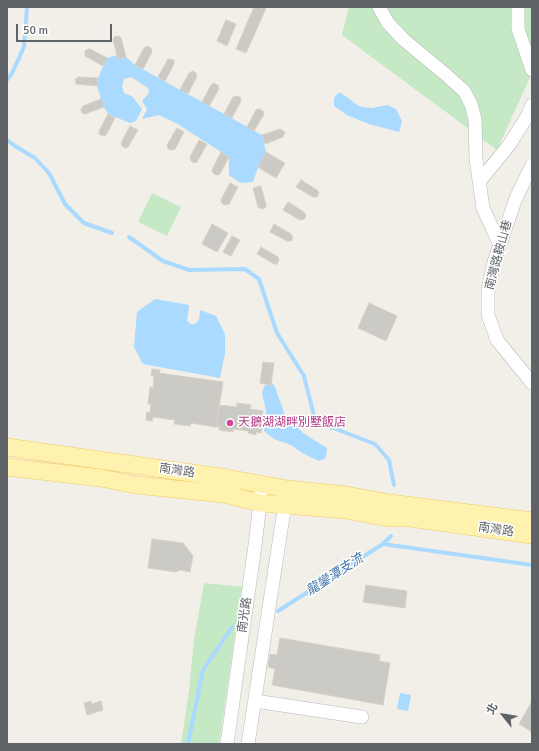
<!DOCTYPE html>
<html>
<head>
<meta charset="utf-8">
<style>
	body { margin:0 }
	#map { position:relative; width:539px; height:751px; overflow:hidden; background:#f1efe8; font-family:Signika,"Noto Sans TC",sans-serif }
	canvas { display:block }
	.frame { position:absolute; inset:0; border:8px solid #5f6368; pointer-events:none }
	.north { position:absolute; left:483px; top:695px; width:40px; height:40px; -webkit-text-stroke:3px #fff; paint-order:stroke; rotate:300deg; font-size:11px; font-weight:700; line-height:16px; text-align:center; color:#5f6368 }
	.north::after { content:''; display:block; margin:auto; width:14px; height:18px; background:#5f6368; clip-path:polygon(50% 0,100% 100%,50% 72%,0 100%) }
	.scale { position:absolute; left:16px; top:24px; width:96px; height:18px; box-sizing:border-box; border:2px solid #5f6368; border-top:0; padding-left:5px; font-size:12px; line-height:14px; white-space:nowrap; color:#5f6368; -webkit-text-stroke:3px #fff; paint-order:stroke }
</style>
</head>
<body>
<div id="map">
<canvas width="539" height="751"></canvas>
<div class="frame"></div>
<div class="north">北</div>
<div class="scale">50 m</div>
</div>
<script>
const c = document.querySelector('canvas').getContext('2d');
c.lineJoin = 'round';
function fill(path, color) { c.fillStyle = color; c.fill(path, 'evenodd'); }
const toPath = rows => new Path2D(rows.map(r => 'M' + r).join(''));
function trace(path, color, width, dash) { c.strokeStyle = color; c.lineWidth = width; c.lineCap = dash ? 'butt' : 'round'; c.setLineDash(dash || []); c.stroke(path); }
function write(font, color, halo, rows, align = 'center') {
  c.font = font + ' Signika,"Noto Sans TC",sans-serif'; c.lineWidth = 3; c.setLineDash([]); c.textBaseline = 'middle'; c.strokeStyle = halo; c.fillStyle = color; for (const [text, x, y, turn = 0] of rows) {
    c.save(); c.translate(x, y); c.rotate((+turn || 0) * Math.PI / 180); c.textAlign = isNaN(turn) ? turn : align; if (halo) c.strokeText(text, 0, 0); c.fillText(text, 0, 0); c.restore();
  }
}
fill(toPath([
	[349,7,532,7,532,73,497,150,342,35],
	[152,193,181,207,167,236,138,222],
	[204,583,242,587,219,744,181,744,189,691,194,640]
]), '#c5e8c5');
fill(toPath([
	[117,55,118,59,126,57,135,65,262,135,266,152,258,167,253,182,240,183,229,175,229,157,176,123,159,115,142,119,147,109,142,101,149,93,148,88,131,77,124,79,122,86,124,93,132,96,142,109,136,121,130,123,108,114,104,107,101,99,97,86,98,78,107,58],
	[339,92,347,97,357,105,362,107,372,108,387,105,396,109,402,121,399,132,369,124,347,115,334,106,334,98],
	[155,299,189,305,187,321,191,324,195,324,199,320,200,310,216,316,225,334,225,353,220,378,143,364,134,347,137,312],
	[272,383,275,387,285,415,303,433,327,448,326,458,319,461,304,454,291,445,274,439,264,431,266,411,262,393,265,385,271,385],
	[400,693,411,695,408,711,397,709]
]), '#aadaff');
trace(toPath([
	[7,80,12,73,24,47,27,7],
	[7,140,15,146,35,158,49,173,65,204,84,223,112,233],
	[129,237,163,261,189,270,245,269,259,279,277,333,304,376,314,416,328,426,375,444,389,460,394,485],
	[383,544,532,565],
	[278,611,383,544,391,536],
	[188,744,203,670,232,627]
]), '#aadaff', 4);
const building = toPath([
	[254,7,266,8,246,53,236,49,254,7],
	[226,20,236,24,227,46,217,41,226,20],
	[118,36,121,38,126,57,118,59,113,40,114,37,118,36],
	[148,46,151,48,152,52,143,69,135,65,144,48,148,46],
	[90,49,107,58,103,66,85,56,85,51,86,50,90,49],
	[168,59,174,60,174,64,165,81,158,77,168,59],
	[193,71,196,73,197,76,188,94,180,90,189,73,193,71],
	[79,77,98,78,97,86,76,84,75,79,79,77],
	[214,83,218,85,219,89,209,106,202,102,211,85,214,83],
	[237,96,240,97,241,101,232,118,224,114,233,97,237,96],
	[101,99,104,107,85,114,82,113,81,109,83,106,101,99],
	[259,109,263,111,264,114,254,131,247,127,256,110,259,109],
	[108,114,115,118,106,135,103,136,99,134,99,131,108,114],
	[130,126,138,130,128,147,125,148,122,146,121,143,130,126],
	[177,128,184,132,175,149,172,150,168,149,167,145,177,128],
	[280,129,285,132,283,137,265,144,262,135,280,129],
	[199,140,207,144,197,162,194,163,191,161,190,157,199,140],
	[221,152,229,157,220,174,216,175,213,173,212,170,221,152],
	[266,152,285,163,276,178,258,167,266,152],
	[301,180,317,190,319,193,317,197,313,197,296,187,301,180],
	[230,183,238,187,229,204,225,205,222,203,221,200,230,183],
	[261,186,266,205,266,207,263,209,258,207,253,188,261,186],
	[288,202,304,212,306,216,304,219,300,220,283,210,288,202],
	[212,224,228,233,217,252,202,244,212,224],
	[274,224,291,234,293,238,291,241,287,241,270,232,274,224],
	[232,236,240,240,231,256,223,252,232,236],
	[261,247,278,257,279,260,277,264,274,264,257,254,261,247],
	[369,303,397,316,386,341,358,328,369,303],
	[263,362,274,363,271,385,260,383,263,362],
	[152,369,160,370,159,373,223,382,216,427,191,423,190,426,174,424,175,420,153,417,152,421,146,420,147,412,150,413,151,404,148,404,150,387,153,388,154,376,151,376,152,369],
	[237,403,251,405,250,409,263,411,261,421,263,422,261,433,256,432,256,435,248,433,248,431,233,429,233,432,219,430,220,427,216,427,219,405,237,407,237,403],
	[152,539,183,543,193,556,190,572,180,570,176,572,148,568,152,539],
	[366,585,407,591,405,608,363,602,366,585],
	[280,638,380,655,379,661,390,663,383,705,272,685,275,669,268,667,270,654,277,655,280,638],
	[91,701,92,704,101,701,103,710,87,715,84,703,91,701],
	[532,701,532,732,519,724,532,701]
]);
fill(building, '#cccac5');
trace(building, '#d6d1c6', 1);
const minor = toPath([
	[379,7,388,23,404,40,444,73,464,91,471,104,475,119,476,159,483,208,500,245],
	[518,7,518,29,532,70],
	[532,165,516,198,494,262,488,290,488,315,497,340,532,383],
	[479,182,509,145,528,115,532,105],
	[255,701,362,717],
	[227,744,256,538,262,485],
	[248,744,286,497]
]);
const major = toPath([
	[7,447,227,478,287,489,346,495,390,503,532,521],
	[7,467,101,478,136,485,224,494,260,503,346,510,388,518,410,518,532,535]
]);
trace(minor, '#b5b8bc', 14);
trace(major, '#f2c960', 18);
trace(minor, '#fff', 13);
trace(major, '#fff2af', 17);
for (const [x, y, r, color] of [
	[230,423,4,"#d1479c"]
]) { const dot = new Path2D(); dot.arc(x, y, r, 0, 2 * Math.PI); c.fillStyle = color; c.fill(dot); trace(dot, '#fff', 1.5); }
write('12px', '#5f6368', '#fff', [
	["南灣路鞍山巷",499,255,-75],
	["南灣路",177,471,8],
	["南灣路",496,530,8],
	["南光路",245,615,-82]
]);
write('12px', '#b23c85', '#fff', [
	["天鵝湖湖畔別墅飯店",238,423]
], 'left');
write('italic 13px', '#4174aa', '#fff', [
	["龍鑾潭支流",335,575,-33]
]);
</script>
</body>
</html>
